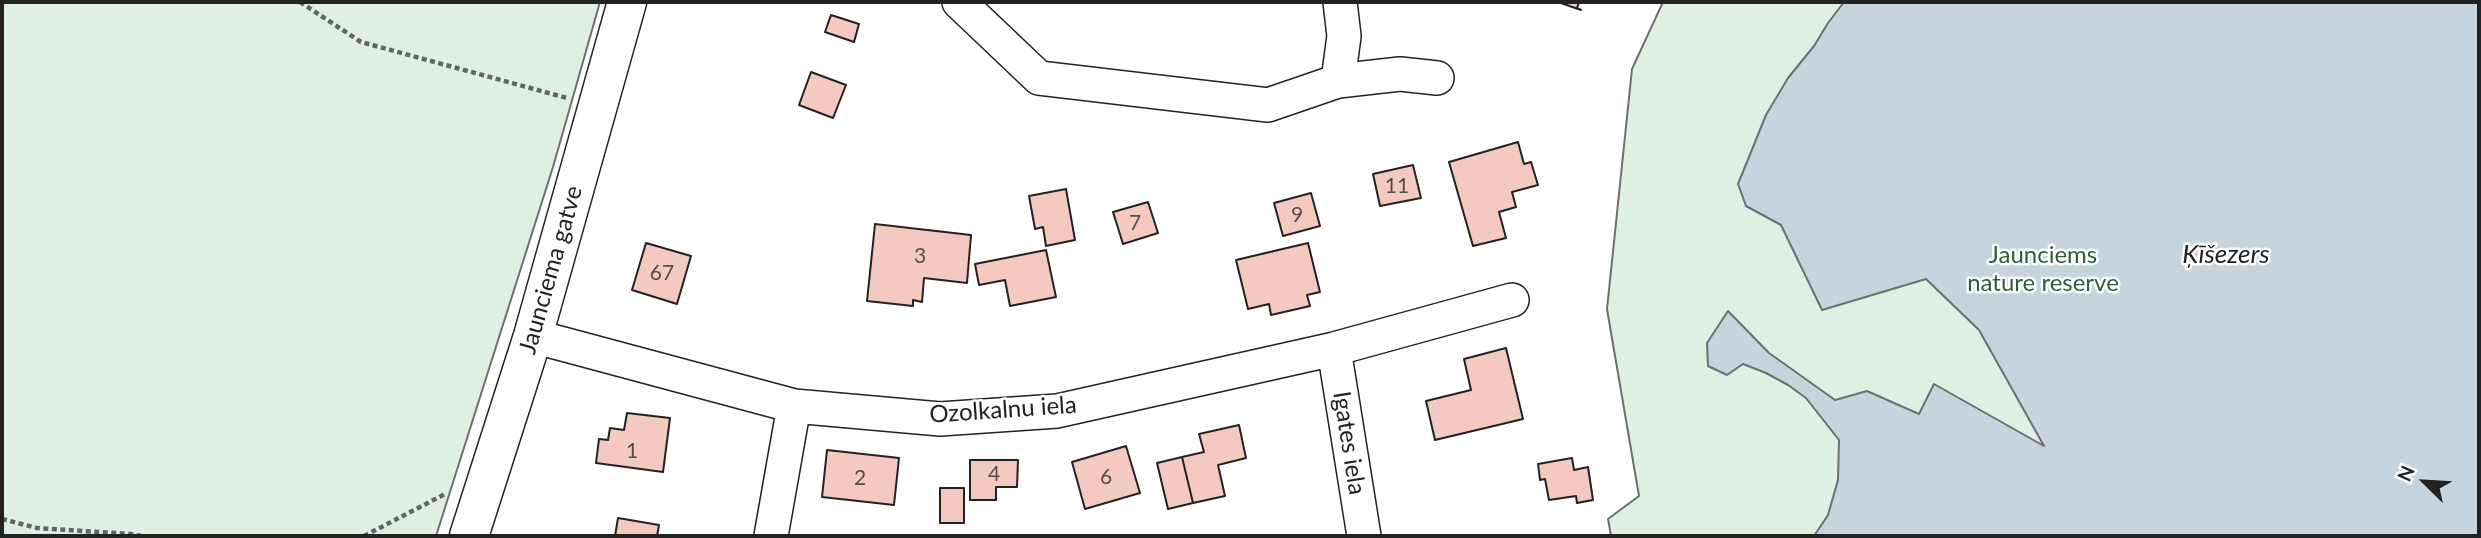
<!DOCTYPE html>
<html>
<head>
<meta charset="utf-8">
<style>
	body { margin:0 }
	#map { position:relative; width:2481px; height:538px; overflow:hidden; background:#fff; font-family:Lato,sans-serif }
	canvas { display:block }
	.frame { position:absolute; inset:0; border:4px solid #222; pointer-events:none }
	.north { position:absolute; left:2390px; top:447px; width:70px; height:70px; -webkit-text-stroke:5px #fff; paint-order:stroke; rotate:294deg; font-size:19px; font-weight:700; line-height:28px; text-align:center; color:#222 }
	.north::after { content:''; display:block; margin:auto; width:24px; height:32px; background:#222; clip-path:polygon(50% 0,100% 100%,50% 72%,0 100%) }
</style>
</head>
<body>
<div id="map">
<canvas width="2481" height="538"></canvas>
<div class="frame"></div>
<div class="north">N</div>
</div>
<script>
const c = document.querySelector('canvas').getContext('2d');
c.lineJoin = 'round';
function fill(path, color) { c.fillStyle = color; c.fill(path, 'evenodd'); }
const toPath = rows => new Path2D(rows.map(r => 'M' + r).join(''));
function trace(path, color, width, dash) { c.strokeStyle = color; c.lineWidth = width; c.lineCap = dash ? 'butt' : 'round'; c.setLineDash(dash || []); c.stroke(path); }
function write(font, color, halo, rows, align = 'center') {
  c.font = font + ' Lato,sans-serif'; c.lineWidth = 5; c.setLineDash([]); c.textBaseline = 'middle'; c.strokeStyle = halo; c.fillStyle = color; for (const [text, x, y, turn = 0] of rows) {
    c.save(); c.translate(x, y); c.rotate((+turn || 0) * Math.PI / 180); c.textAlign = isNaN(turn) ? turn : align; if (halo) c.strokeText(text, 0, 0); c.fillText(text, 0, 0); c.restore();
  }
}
const green = toPath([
	[2,2,600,2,553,167,436,536,2,536,2,2],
	[1663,2,2479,2,2479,536,1611,536,1608,519,1639,496,1607,309,1632,69,1663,2]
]);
fill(green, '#e0efe3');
trace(green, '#6f6f6f', 2);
const water = toPath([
	[1844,2,2479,2,2479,536,1814,536,1828,515,1838,480,1839,440,1806,398,1788,385,1766,373,1743,364,1727,375,1708,366,1707,343,1728,311,1769,353,1835,400,1867,391,1919,414,1934,384,2044,446,1979,330,1926,279,1822,310,1781,225,1746,206,1738,184,1766,115,1788,78,1814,46,1828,23,1844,2]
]);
fill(water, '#c7d3dd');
trace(water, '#6f6f6f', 2);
const building = toPath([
	[1558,2,1579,2,1577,8,1581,10,1558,2],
	[831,15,859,24,854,42,825,32,831,15],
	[811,72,846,85,833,118,799,105,811,72],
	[1518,142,1524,164,1531,162,1538,185,1512,192,1516,207,1499,212,1506,238,1473,246,1449,162,1518,142],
	[1413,165,1421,198,1380,206,1373,174,1413,165],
	[1066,189,1075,240,1046,246,1043,227,1035,229,1029,196,1066,189],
	[1311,193,1320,226,1283,236,1274,203,1311,193],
	[1148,202,1158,233,1123,244,1113,212,1148,202],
	[875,224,971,235,967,283,924,278,922,302,913,300,913,306,867,301,875,224],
	[646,243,691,256,677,304,632,290,646,243],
	[1308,243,1320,292,1307,295,1310,306,1271,315,1269,304,1248,309,1236,260,1308,243],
	[1046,250,1056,297,1010,306,1005,280,979,285,975,264,1046,250],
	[1506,348,1523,419,1435,440,1426,401,1471,390,1464,359,1506,348],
	[627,413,670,418,663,472,596,463,599,439,608,440,610,428,624,430,627,413],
	[1239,425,1246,458,1218,465,1225,496,1193,503,1182,457,1204,452,1199,434,1239,425],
	[1126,446,1140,493,1085,509,1072,462,1126,446],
	[827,450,899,458,894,505,822,497,827,450],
	[1182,457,1193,503,1168,509,1157,463,1182,457],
	[1572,458,1574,470,1588,467,1593,500,1577,503,1576,496,1549,500,1545,479,1540,480,1538,464,1572,458],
	[970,460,1018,460,1017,487,996,487,996,500,970,500,970,460],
	[940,488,964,488,964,523,940,523,940,488],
	[618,518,659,525,657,536,615,536,618,518]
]);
fill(building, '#f3c9c0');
trace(building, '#222', 2);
const minor = toPath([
	[959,2,1039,78,1268,105,1338,81,1344,36,1340,2],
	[1338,81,1400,74,1437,78],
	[533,336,794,406,940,419,1057,411,1334,349,1512,300],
	[1334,349,1364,536],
	[771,536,794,406]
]);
const major = toPath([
	[469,536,533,336,627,2]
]);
trace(minor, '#222', 36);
trace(major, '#222', 41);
trace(toPath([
	[300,2,361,42,567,98],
	[2,519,37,528,130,534,142,536],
	[364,536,447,493]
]), '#646464', 4.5, [5, 3.5]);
trace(minor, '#fff', 33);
trace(major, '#fff', 38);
write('21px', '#564c4a', null, [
	["11",1397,186],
	["9",1297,215],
	["7",1135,223],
	["3",920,256],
	["67",662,273],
	["1",632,451],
	["4",994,474],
	["6",1106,477],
	["2",860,478]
]);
write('24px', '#2f5e38', '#fff', [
	["Jaunciems",2043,255],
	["nature reserve",2043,283]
]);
write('24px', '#222', '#fff', [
	["Jaunciema gatve",551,270,-74],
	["Ozolkalnu iela",1003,410,-4],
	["Igates iela",1349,443,81]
]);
write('italic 26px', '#222', '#fff', [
	["Ķīšezers",2226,255]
]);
</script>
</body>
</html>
